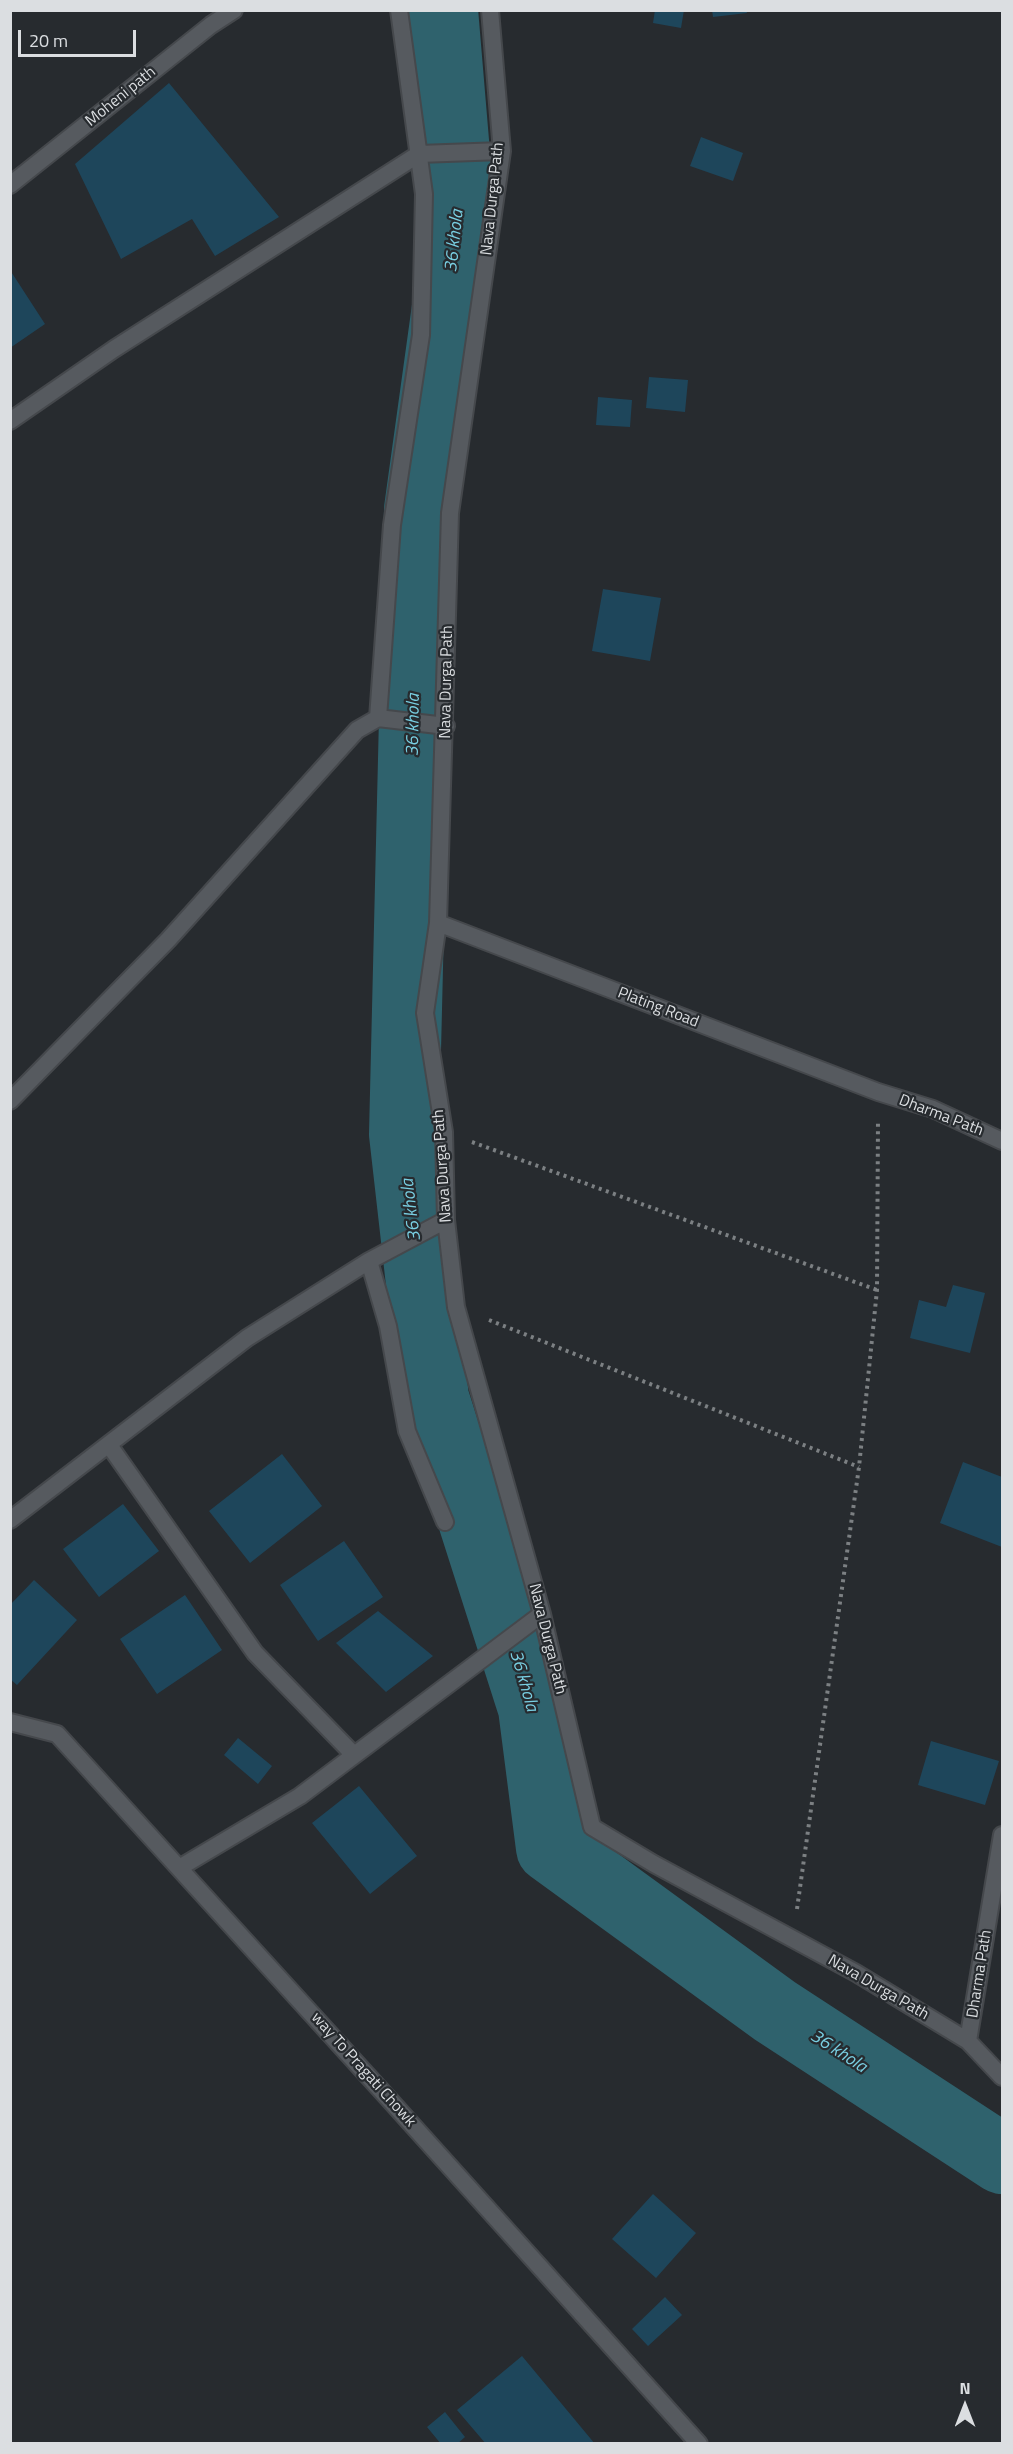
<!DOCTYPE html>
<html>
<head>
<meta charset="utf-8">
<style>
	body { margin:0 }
	#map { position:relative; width:1013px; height:2454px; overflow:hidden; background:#272b2f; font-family:"Titillium Web",sans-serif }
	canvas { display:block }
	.frame { position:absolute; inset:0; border:12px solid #dbdee1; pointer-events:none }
	.north { position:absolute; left:935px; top:2376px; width:60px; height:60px; -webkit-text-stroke:4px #272b2f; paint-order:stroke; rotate:0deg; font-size:16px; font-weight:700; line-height:24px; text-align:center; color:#dbdee1 }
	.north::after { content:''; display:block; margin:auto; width:21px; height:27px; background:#dbdee1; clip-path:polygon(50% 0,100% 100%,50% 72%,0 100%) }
	.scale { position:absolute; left:18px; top:30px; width:118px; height:27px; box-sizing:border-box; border:3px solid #dbdee1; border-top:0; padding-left:8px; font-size:18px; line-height:21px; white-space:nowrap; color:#dbdee1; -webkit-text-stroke:4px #272b2f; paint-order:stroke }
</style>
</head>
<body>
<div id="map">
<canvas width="1013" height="2454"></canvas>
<div class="frame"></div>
<div class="north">N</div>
<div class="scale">20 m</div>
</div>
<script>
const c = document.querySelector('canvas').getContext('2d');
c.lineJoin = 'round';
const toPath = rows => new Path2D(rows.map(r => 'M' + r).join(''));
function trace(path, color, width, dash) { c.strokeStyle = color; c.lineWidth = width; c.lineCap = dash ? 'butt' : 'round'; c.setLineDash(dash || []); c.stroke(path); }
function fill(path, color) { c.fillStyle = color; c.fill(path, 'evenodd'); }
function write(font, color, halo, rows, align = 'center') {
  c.font = font + ' "Titillium Web",sans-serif'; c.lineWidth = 4.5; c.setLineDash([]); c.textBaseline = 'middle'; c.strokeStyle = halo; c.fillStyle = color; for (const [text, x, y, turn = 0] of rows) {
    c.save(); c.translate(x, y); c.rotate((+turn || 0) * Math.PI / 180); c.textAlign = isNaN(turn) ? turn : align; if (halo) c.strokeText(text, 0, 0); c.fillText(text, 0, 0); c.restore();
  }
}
trace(toPath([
	[443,10,460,213,419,509,404,1134,434,1398,533,1708,551,1848,775,2011,1002,2159]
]), '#2f626d', 70);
fill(toPath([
	[655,10,684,10,681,28,653,23],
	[712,10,746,10,747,13,713,17],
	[169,83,279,217,215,256,192,219,121,259,75,164],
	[701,137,743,153,733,181,690,166],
	[10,270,45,324,10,348],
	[649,377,688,380,685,412,646,408],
	[598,397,632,400,630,427,596,425],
	[603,589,661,598,650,661,592,651],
	[953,1285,985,1293,970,1353,910,1338,919,1300,946,1307],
	[282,1454,322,1506,250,1563,209,1511],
	[963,1462,1002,1477,1002,1547,940,1523],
	[123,1504,159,1551,99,1597,63,1549],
	[344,1541,383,1597,318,1641,280,1585],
	[34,1580,77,1620,17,1685,10,1679,10,1605],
	[185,1595,222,1650,157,1694,120,1639],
	[378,1611,433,1656,386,1692,336,1643],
	[238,1738,272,1766,258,1784,224,1755],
	[931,1741,999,1761,985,1805,918,1785],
	[359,1786,417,1856,370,1894,312,1823],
	[653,2194,696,2233,656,2278,612,2239],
	[665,2297,682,2315,648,2346,632,2329],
	[522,2356,595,2444,486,2444,457,2410],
	[445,2412,465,2437,457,2444,441,2444,427,2427]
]), '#1e465b');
const minor = toPath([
	[490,10,502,151,450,513,438,923,425,1013,444,1132,446,1220,456,1307,542,1614,592,1827,654,1864,856,1973,968,2041,1002,2077],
	[10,185,211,25,234,10],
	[10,421,114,349,419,154,502,151],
	[378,718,392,525,421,335,424,194,399,10],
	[438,923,878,1092,933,1109,1002,1141],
	[10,1101,168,940,357,730,378,718,446,726],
	[369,1261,388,1326,407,1431,445,1522],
	[109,1445,255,1653,354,1755],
	[10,1520,247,1338,369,1261,446,1220],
	[10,1722,57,1734,388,2098,699,2444],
	[179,1868,300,1796,542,1614],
	[968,2041,1002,1835]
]);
trace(minor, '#45484c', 20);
trace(toPath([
	[472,1142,877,1290],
	[489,1320,859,1467],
	[797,1909,859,1467,877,1290,878,1120]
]), '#7c8083', 4, [3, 4.5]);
trace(minor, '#565a5f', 16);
write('16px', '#dbdee1', '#272b2f', [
	["Moheni path",121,97,-39],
	["Nava Durga Path",493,199,-84],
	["Nava Durga Path",447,682,-89],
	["Plating Road",658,1008,21],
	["Dharma Path",941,1116,21],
	["Nava Durga Path",443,1166,-94],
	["Nava Durga Path",547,1639,76],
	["Dharma Path",980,1974,-81],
	["Nava Durga Path",878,1988,30],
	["way To Pragati Chowk",363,2070,48]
]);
write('italic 18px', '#79cfe2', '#272b2f', [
	["36 khola",455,241,-84],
	["36 khola",414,725,-89],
	["36 khola",412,1210,-97],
	["36 khola",523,1681,74],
	["36 khola",838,2052,33]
]);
</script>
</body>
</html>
